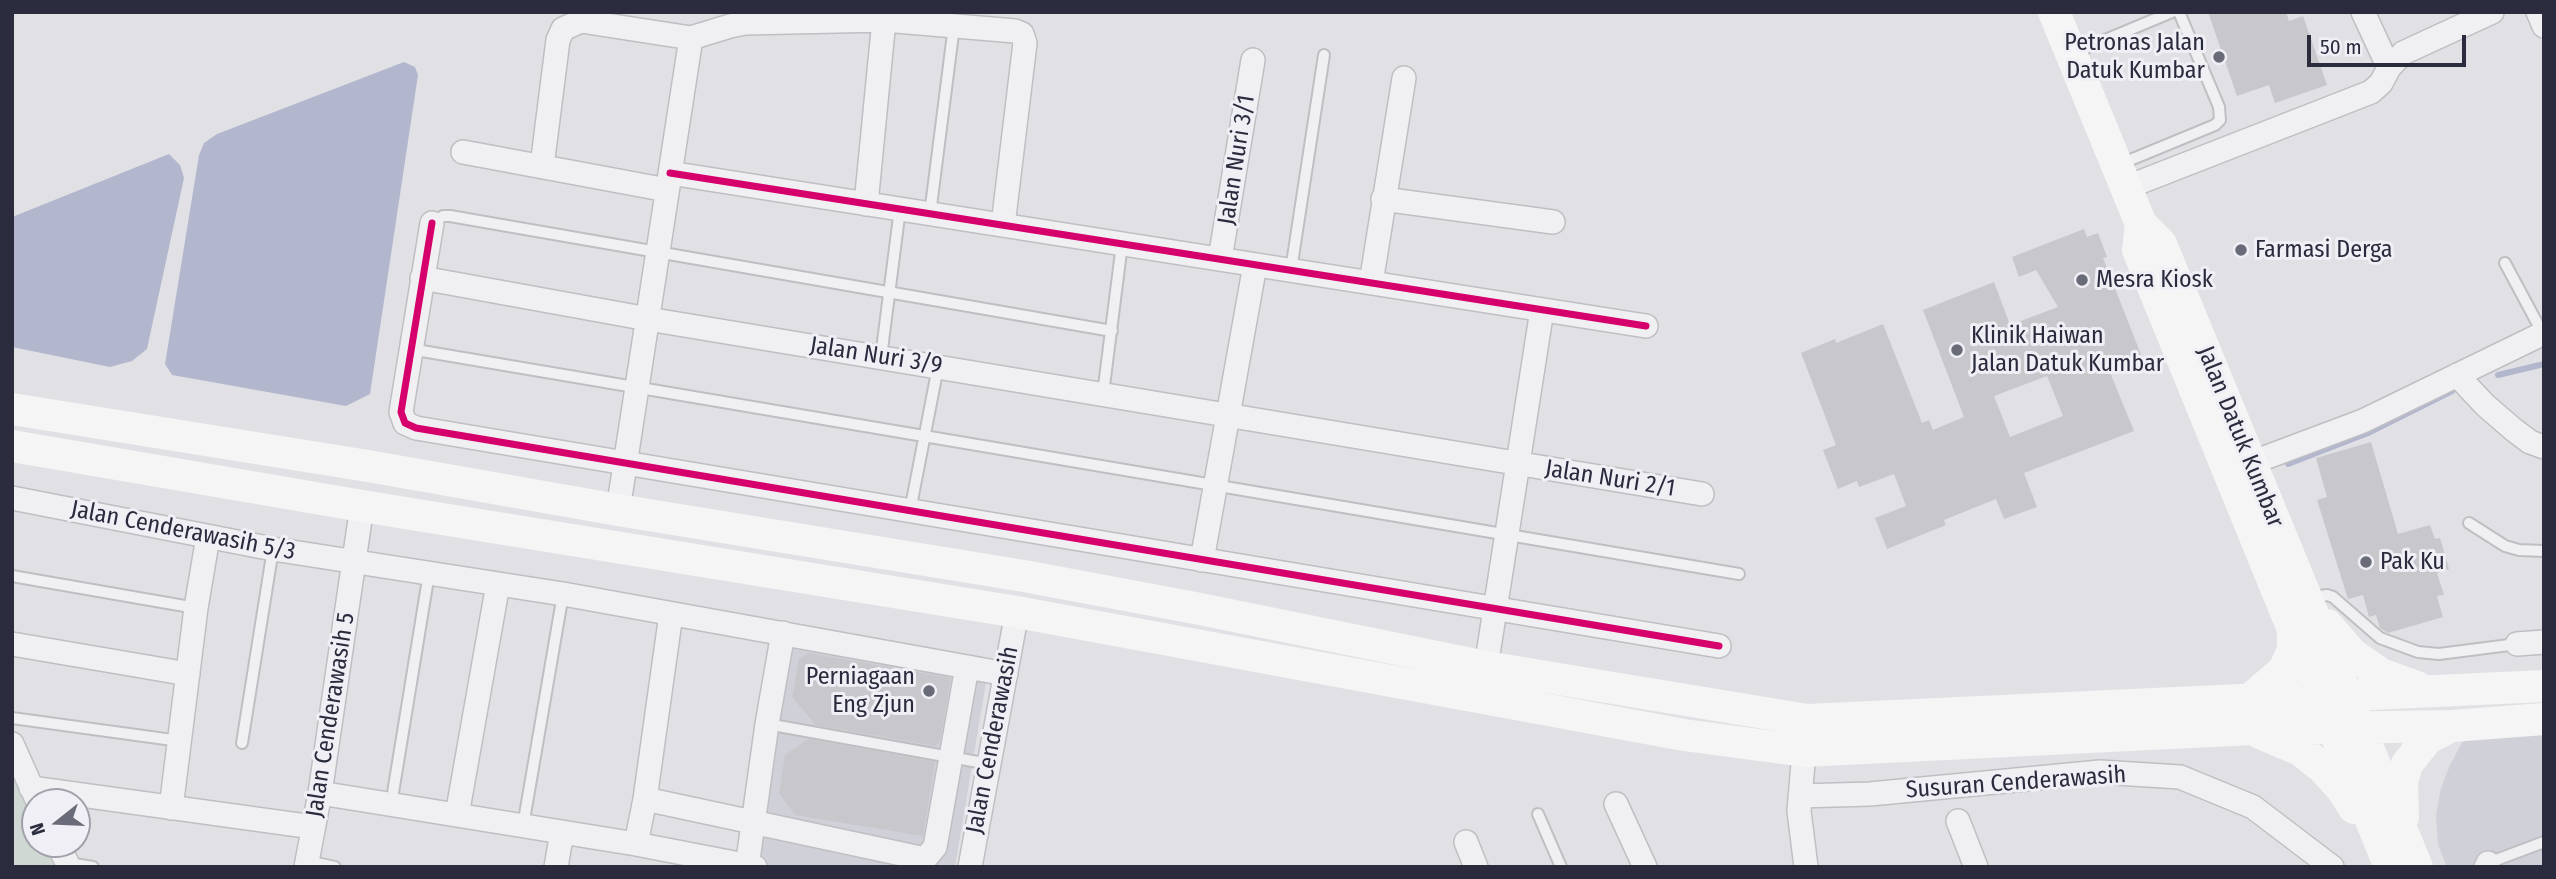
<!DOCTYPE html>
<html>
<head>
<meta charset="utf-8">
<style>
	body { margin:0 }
	#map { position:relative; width:2556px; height:879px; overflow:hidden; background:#e1e1e5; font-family:"Fira Sans Condensed",sans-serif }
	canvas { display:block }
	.frame { position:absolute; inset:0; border:14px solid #2a2b3d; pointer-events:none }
	.north { position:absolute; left:21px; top:788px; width:70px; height:70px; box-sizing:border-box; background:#efeff5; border:2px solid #a0a1ab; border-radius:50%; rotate:252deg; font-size:19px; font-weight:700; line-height:28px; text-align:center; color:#2a2b3d }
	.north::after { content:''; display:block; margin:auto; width:24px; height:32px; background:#6a6b78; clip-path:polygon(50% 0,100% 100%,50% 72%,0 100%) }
	.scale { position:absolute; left:2307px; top:35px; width:159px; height:32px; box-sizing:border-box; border:4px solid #2a2b3d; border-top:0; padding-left:9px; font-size:21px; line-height:24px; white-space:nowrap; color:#2a2b3d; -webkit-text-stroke:5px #efeff5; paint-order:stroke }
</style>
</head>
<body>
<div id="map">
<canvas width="2556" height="879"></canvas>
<div class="frame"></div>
<div class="north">N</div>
<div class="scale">50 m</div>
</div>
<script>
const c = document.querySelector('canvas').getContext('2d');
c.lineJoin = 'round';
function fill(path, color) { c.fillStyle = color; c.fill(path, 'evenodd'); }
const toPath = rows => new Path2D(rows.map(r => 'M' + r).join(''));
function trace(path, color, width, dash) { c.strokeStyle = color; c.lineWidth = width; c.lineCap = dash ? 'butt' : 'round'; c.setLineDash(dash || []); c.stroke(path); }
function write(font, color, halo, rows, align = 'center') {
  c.font = font + ' "Fira Sans Condensed",sans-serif'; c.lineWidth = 6; c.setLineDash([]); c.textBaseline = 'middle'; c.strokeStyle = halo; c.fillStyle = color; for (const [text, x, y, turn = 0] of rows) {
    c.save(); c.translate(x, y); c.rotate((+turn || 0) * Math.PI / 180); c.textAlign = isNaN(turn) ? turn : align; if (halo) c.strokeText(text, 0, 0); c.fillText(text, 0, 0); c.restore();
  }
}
fill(toPath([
	[790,625,990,659,955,867,749,867],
	[2544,734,2544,867,2447,867,2438,845,2436,815,2441,788,2450,765,2464,739]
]), '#d0d0d8');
fill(toPath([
	[12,773,35,824,35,844,44,844,54,867,12,867]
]), '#cfd8d2');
fill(toPath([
	[404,62,415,67,418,75,370,394,346,406,172,375,165,364,199,155,204,143,217,134],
	[169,154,180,165,184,178,147,349,132,361,110,367,12,347,12,217]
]), '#b2b7ce');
trace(toPath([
	[2498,375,2544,364],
	[2288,464,2368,433,2452,391]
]), '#b2b7ce', 6);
fill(toPath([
	[2208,12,2286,12,2289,21,2303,16,2327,85,2275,103,2269,85,2237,96],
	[2084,229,2087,237,2098,233,2107,257,2103,258,2142,357,2109,370,2134,431,2024,473,2037,507,2004,519,1996,499,1944,520,1946,525,1887,549,1875,518,1906,506,1894,474,1859,487,1857,481,1838,489,1823,450,1836,445,1801,353,1835,339,1836,343,1883,324,1922,423,1929,420,1933,430,1964,417,1923,310,1994,282,2010,325,2058,307,2036,270,2019,277,2012,257],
	[2047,376,2063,416,2010,437,1994,396],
	[2371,442,2398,534,2430,525,2435,539,2440,538,2449,569,2437,573,2444,595,2437,596,2443,617,2388,633,2380,628,2376,615,2369,617,2363,595,2348,599,2317,500,2327,497,2316,458],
	[809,653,951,678,940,741,935,746,816,725,792,697,799,659],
	[808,739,935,762,923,836,795,815,779,793,785,755]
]), '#c7c7cc');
const lane = toPath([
	[2074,53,2172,12],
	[2118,165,2215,125,2220,120,2219,107,2179,12],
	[930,214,954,26],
	[432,223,443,216,450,216,1112,331],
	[2505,263,2543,334],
	[1291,270,1324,55],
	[410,349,1739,574],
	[881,357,900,209],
	[1103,394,1122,244],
	[910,511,938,367],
	[2469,523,2505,546,2519,550,2544,551],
	[12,576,196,608],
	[2309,598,2327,595,2333,597,2380,638,2418,652,2439,654,2517,644],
	[12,718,180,741],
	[767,724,989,764],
	[242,743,273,549],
	[391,805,429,573],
	[1538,814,1561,867],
	[523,826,563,594],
	[307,861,335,867],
	[68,863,93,867],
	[2488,863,2544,842]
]);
const street = toPath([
	[2363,12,2389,68],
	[2538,12,2544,26],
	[463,152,667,190],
	[542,166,558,40,563,29,581,21,691,38,730,26,745,23,884,20,1015,31,1022,34,1025,43,1003,225],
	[670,173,1646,326],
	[2125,188,2371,92,2381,83,2389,68,2403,53,2492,12],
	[1383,199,1553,222],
	[866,204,884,20],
	[432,223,401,412,405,423,416,428,1719,646],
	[1220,259,1253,60],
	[422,278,648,319,1702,494],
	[1371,283,1404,78],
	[2457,375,2485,405,2514,430,2530,442,2544,447],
	[2251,463,2363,421,2544,333],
	[12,498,273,549,563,594,1006,674],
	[618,510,691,38],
	[1202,560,1255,265],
	[12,644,188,674],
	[2517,644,2544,642],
	[1486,667,1542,310],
	[12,744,38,802],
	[1804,751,1799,811,1806,867],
	[31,788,313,827],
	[320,793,636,844,755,867],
	[1800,796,1870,794,2100,772,2180,777,2253,807,2332,867],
	[645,799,925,859,935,847,967,667],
	[1616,804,1645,867],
	[171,808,196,608,208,537],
	[457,815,498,584],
	[1958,821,1976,867],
	[1466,842,1476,867],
	[58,844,69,867],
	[636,844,645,799,671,614],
	[306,867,320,793,362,506],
	[556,867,562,832],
	[747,867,767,724,783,633],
	[970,867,1017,612],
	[2486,867,2488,863]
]);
trace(lane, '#bfbfc3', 14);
trace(street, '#bfbfc3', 26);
trace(lane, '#f0f0f3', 10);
trace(street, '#f0f0f3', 23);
trace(toPath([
	[2054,12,2141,224,2161,244,2417,867],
	[2141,224,2138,250,2390,867],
	[12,409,368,466,618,510,1024,576,1195,608,1486,667,1807,720,2544,686],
	[12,446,362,506,1017,612,1684,735,1804,751,2252,729,2452,726,2544,719],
	[2327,625,2352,654,2381,674,2417,687],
	[2248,701,2284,670,2293,650,2293,630],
	[2260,733,2300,750,2322,767,2342,789,2354,808],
	[2403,817,2402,782,2407,764,2428,738,2452,726]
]), '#f5f5f6', 32);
trace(toPath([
	[670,173,1646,326],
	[432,223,401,412,405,423,416,428,1719,646]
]), '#d6006c', 7);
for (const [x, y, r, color] of [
	[2219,57,7,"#6a6b78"],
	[2241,250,7,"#6a6b78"],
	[2082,280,7,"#6a6b78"],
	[1957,350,7,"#6a6b78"],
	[2366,562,7,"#6a6b78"],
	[929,691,7,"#6a6b78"]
]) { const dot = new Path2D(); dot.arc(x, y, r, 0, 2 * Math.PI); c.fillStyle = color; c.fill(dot); trace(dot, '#efeff5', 2.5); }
write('24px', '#2a2b3d', '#efeff5', [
	["Petronas Jalan",2205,43,"right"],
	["Datuk Kumbar",2205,71,"right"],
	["Farmasi Derga",2255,250],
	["Mesra Kiosk",2096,280],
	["Klinik Haiwan",1971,336],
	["Jalan Datuk Kumbar",1971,364],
	["Pak Ku",2380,562],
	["Perniagaan",915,677,"right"],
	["Eng Zjun",915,705,"right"]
], 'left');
write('24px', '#2a2b3d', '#efeff5', [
	["Jalan Nuri 3/1",1237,160,-81],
	["Jalan Nuri 3/9",876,356,9],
	["Jalan Datuk Kumbar",2240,437,68],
	["Jalan Nuri 2/1",1610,479,9],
	["Jalan Cenderawasih 5/3",183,531,11],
	["Jalan Cenderawasih 5",331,715,-81],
	["Jalan Cenderawasih",993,740,-79],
	["Susuran Cenderawasih",2016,783,-4]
]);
</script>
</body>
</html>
